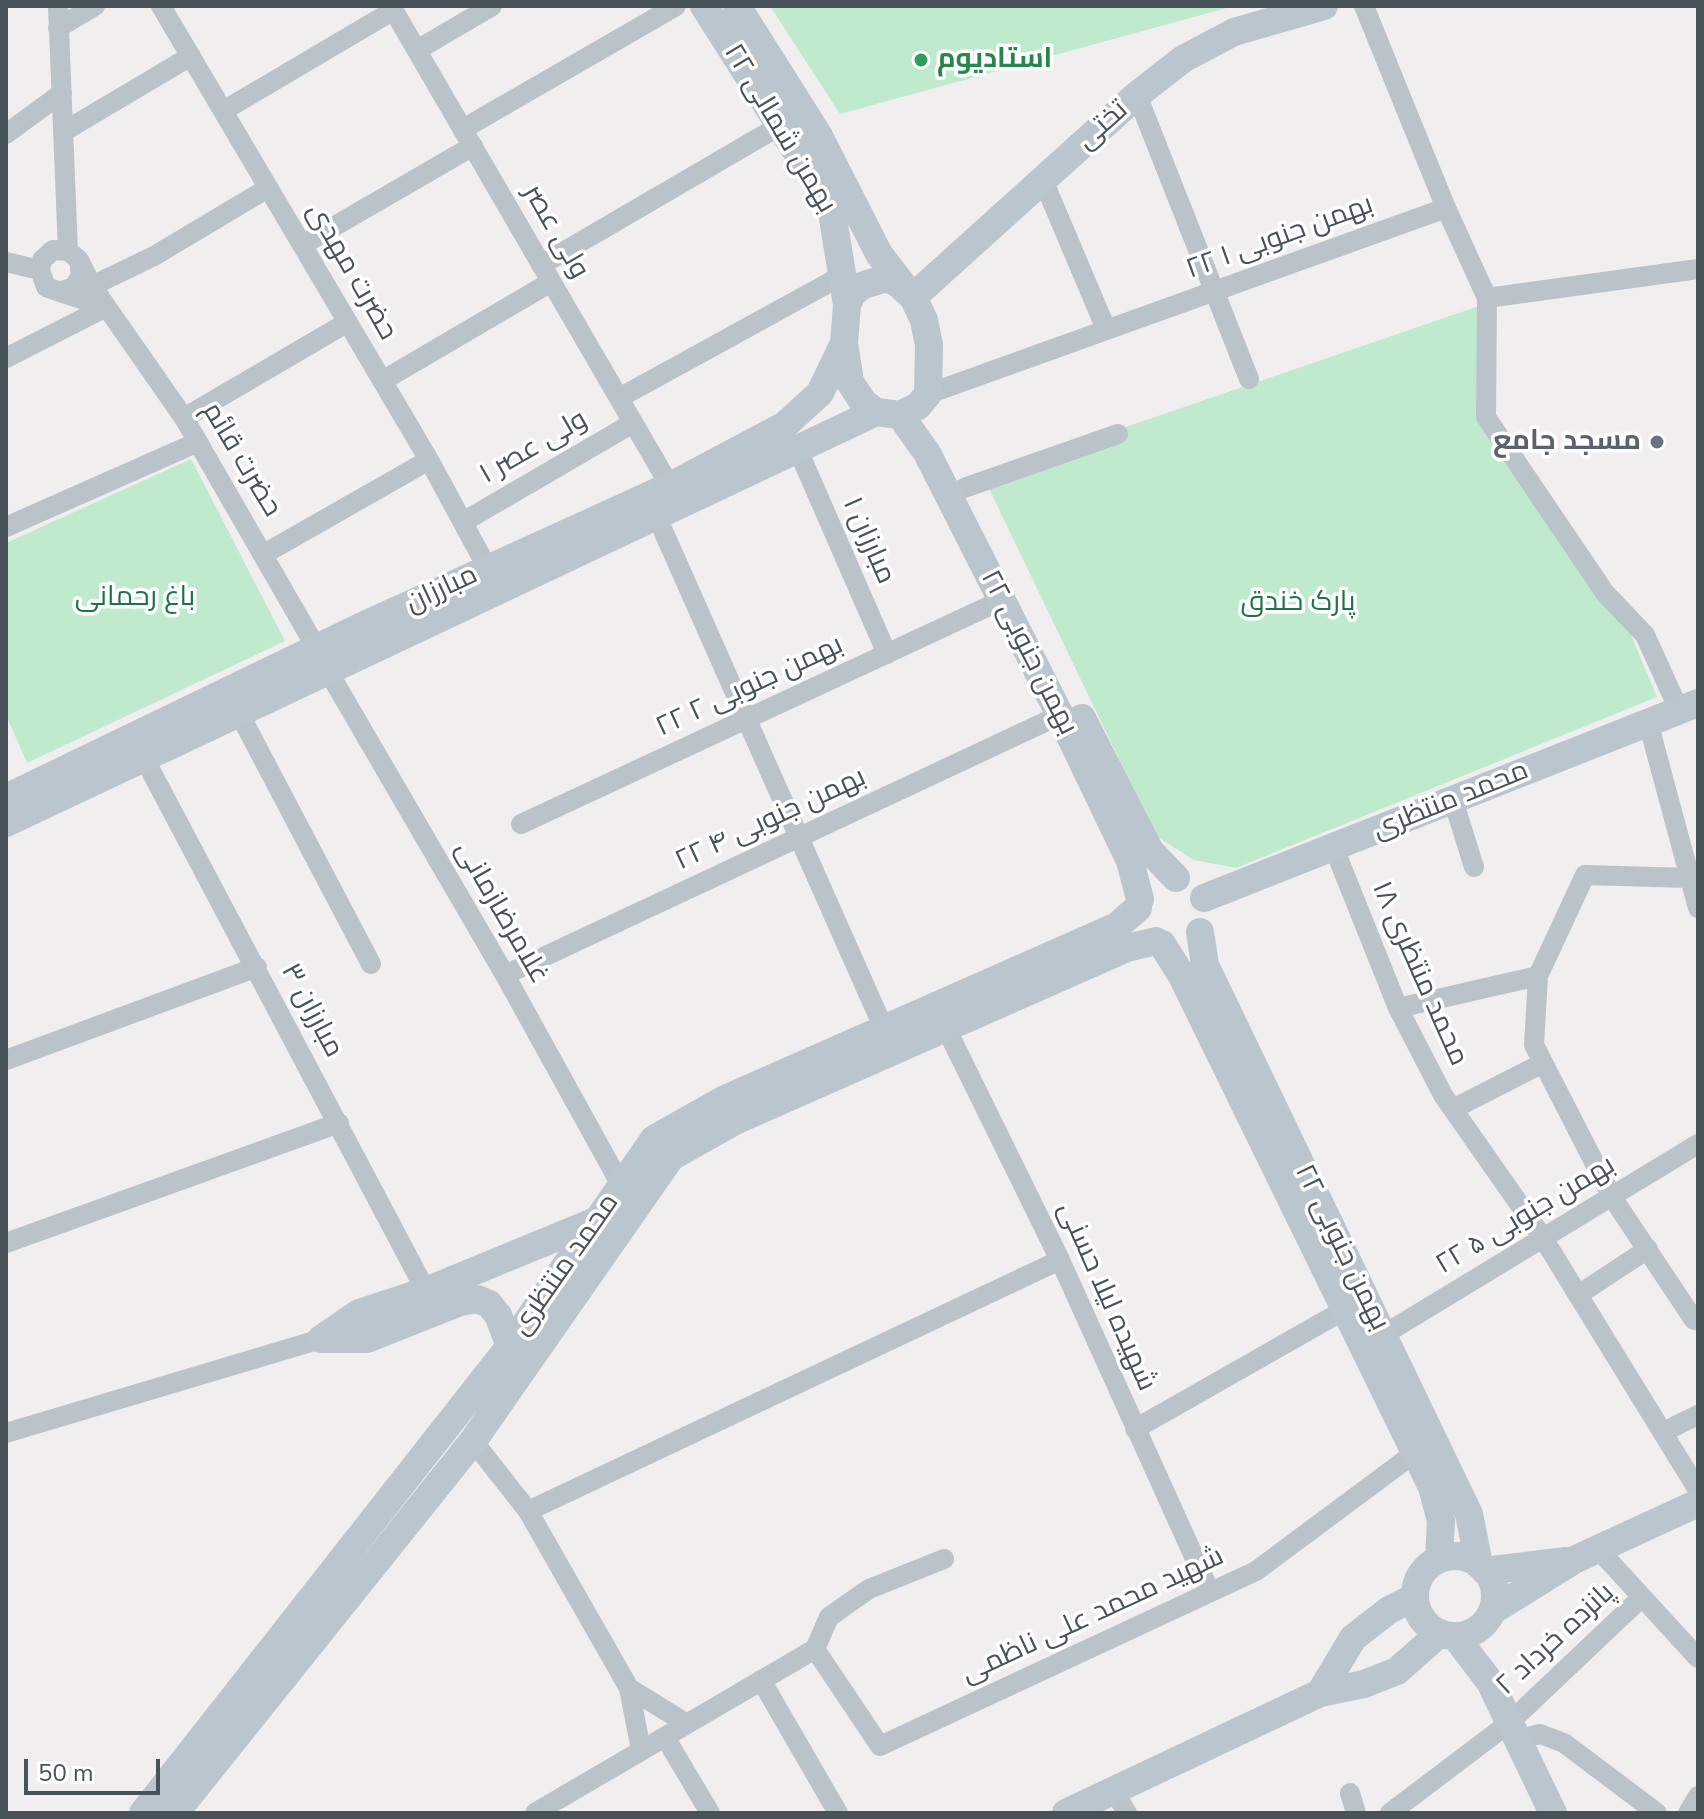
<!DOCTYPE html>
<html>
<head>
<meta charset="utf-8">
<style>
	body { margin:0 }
	#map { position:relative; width:1704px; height:1819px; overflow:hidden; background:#f0eeee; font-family:"Nunito Sans",sans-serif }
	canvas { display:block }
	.frame { position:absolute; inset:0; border:8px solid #485259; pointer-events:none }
	.scale { position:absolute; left:24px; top:1759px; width:136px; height:36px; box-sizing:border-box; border:4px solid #485259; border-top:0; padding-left:10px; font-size:24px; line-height:28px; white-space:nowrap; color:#485259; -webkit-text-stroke:6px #fff; paint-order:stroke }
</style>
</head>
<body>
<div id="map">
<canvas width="1704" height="1819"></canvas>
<div class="frame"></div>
<div class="scale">50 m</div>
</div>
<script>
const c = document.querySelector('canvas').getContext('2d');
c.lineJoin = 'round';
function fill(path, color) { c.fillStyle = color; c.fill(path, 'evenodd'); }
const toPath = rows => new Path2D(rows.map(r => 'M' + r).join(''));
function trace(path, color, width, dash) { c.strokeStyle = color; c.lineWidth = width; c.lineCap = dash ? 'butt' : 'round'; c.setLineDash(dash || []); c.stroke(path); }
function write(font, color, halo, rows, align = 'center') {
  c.font = font + ' "Nunito Sans",Cairo,sans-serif'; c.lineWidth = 7; c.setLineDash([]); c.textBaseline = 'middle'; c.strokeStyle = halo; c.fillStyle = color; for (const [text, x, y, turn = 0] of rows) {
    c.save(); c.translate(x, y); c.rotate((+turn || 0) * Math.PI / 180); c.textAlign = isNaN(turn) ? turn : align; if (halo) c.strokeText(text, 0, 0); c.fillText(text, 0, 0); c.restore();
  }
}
fill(toPath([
	[770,6,1234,6,840,114],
	[1485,304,1478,422,1629,630,1657,697,1236,868,1194,860,1156,836,983,476],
	[191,459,285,641,27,763,6,715,6,543]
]), '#c0eace');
trace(toPath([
	[58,6,68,251],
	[161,6,429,460,488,569],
	[391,6,670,486],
	[1364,6,1446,208,1487,298],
	[58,28,95,6],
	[417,50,492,6],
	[1137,95,1249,379],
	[223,111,394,10],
	[463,129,676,6],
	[63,132,191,56],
	[6,134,62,93],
	[1043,180,1106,329],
	[302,245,473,146],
	[79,260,92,286,184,418,317,649],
	[6,262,40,270],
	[541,265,781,125],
	[92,286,154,256,268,188],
	[60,292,74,287,81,275,79,260,68,251,53,250,42,260,40,270,46,287,60,292,106,307],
	[6,358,106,307],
	[382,381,551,282],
	[928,394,1446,208],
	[619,398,843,275],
	[184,418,348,322],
	[798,450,887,654],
	[964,488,1118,434],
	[657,517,884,1029],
	[463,522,633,423],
	[6,527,198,442],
	[264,554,429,460],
	[328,671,505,975,621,1185],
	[1679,710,1645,635,1605,593,1486,417,1487,298,1698,269],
	[239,713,371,964],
	[1648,722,1698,908],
	[144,758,426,1291],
	[1453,800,1474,867],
	[521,824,1002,600],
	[1334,848,1398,1008,1443,1095,1543,1238,1698,1490],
	[1689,878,1585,875,1538,976,1534,1045,1612,1197,1694,1320],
	[505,975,1060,715],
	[1398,1008,1538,976],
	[946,1028,1060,1260,1210,1592],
	[6,1060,257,967],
	[1453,1109,1543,1063],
	[6,1243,339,1123],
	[1578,1295,1648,1249],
	[1383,1335,1698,1144],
	[1135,1429,1346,1309],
	[1663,1432,1698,1415],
	[6,1433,321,1339],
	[473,1441,528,1511,629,1688,641,1750],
	[528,1511,1060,1260],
	[1598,1549,1698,1658],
	[815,1649,880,1746,1256,1571,1416,1452],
	[761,1680,838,1813],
	[629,1688,687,1724],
	[665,1737,710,1813],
	[1517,1740,1540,1734,1564,1743,1657,1813],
	[1114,1791,1127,1813],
	[1350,1793,1356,1813],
	[535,1813,815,1649,829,1617,869,1589,944,1559],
	[1390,1813,1509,1723,1642,1597],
	[1688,1813,1698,1796]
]), '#bac3c9', 20);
trace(toPath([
	[704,6,831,206,847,305],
	[737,6,819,136,879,254,905,288],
	[883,279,895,281,913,297,924,320,929,345,928,394,918,406,900,415,876,412,863,402,850,382,844,343,847,305,852,294,861,286,883,279],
	[913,297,1137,95,1183,59,1234,32,1324,6],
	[900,415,927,453,1060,715,1130,861,1140,899],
	[1082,718,1150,851,1176,878],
	[6,798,358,628,670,486,785,425,820,393,844,343],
	[6,823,876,412],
	[1204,898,1698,703],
	[1200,932,1205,965,1469,1514,1479,1565],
	[1162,944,1182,976,1432,1487,1441,1521,1439,1559],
	[321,1339,359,1313,426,1291,596,1221],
	[321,1339,367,1339,460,1302,477,1299,489,1304,498,1315,510,1346],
	'1415 1596a40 40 0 1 1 80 0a40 40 0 1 1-80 0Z',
	[1485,1571,1566,1561],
	[1492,1611,1574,1560,1698,1503],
	[1455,1636,1490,1682,1553,1813],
	[1320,1693,1353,1638,1389,1610,1415,1597],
	[143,1813,510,1346,654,1139,725,1099,1117,926,1138,908],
	[175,1813,473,1441,671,1157,735,1121,1127,948,1156,941],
	[1066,1813,1320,1693,1364,1684,1397,1671,1440,1633]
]), '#bbc5ce', 28);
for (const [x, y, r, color] of [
	[921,60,8,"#2e9e5b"],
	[1657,442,8,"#6b7280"]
]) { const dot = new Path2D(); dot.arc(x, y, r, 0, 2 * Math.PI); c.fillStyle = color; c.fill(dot); trace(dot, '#fff', 3); }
write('bold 28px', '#27864d', '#fff', [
	["استادیوم",937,60]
], 'left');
write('28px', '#485259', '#fff', [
	["تختی",1103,126,-42],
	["۲۲ بهمن شمالی",779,129,59],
	["ولی عصر",555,232,60],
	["۲۲ بهمن جنوبی ۱",1280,238,-20],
	["حضرت مهدی",351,272,60],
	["ولی عصر ۱",534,448,-30],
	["حضرت قائم",241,460,59],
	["مبارزان ۱",868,541,66],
	["مبارزان",442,590,-25],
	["۲۲ بهمن جنوبی",1028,653,63],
	["۲۲ بهمن جنوبی ۲",750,687,-25],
	["محمد منتظری",1451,801,-22],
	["۲۲ بهمن جنوبی ۴",771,820,-25],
	["غلامرضازمانی",501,913,60],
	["محمد منتظری ۱۸",1419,974,66],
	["مبارزان ۳",311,1011,62],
	["۲۲ بهمن جنوبی ۵",1526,1216,-31],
	["۲۲ بهمن جنوبی",1341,1248,64],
	["محمد منتظری",566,1265,-55],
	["شهیده لیلا حسنی",1106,1297,66],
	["شهید محمد علی ناظمی",1093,1616,-25],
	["پانزده خرداد ۲",1556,1640,-43]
]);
write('bold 28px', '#5b616d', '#fff', [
	["مسجد جامع",1641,442]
], 'right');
write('28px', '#1f7445', '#fff', [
	["باغ رحمانی",135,598],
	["پارک خندق",1298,603]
]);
</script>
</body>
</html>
